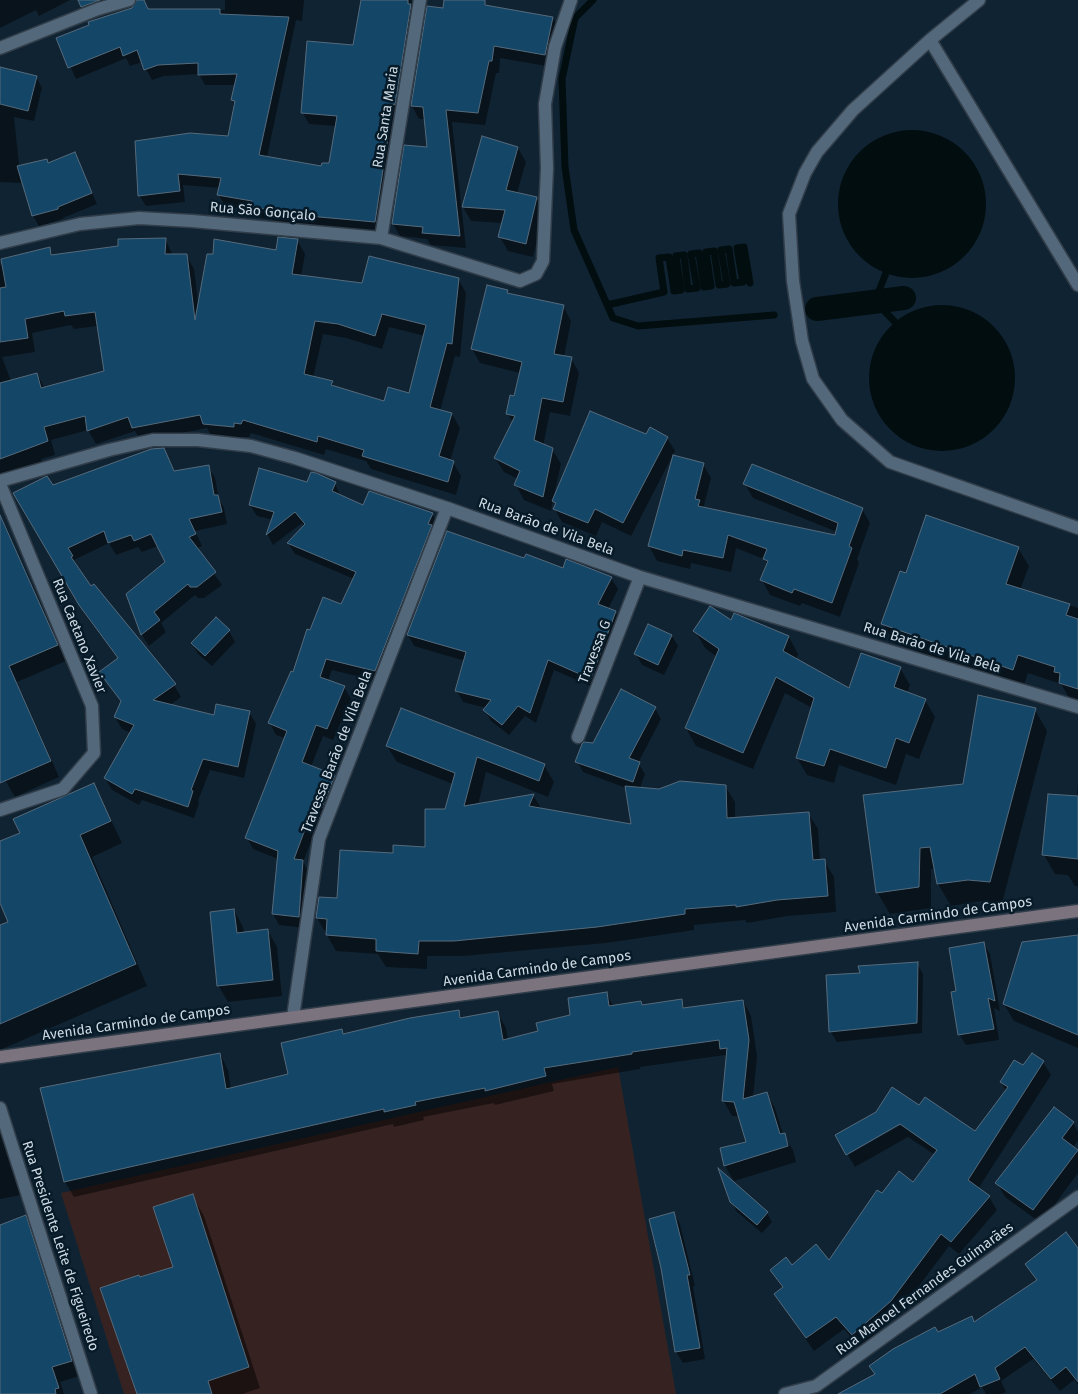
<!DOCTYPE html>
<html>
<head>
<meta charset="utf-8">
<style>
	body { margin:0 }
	canvas { display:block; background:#102332 }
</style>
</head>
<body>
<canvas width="1078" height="1394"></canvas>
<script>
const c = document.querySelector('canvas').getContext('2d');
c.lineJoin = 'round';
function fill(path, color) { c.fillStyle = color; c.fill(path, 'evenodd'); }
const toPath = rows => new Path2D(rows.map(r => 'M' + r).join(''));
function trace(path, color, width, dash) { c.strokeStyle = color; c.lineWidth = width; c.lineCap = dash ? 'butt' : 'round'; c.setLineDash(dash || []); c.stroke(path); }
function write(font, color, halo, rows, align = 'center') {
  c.font = font + ' "Fira Sans",sans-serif'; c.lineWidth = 5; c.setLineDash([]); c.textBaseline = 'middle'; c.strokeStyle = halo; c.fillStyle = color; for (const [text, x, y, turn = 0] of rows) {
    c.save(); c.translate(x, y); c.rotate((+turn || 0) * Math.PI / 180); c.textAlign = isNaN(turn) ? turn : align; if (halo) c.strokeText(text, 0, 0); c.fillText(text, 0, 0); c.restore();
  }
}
fill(toPath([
	[618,1067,676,1394,124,1394,61,1193]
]), '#362321');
fill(toPath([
	'838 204a74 74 0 1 1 148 0a74 74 0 1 1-148 0Z',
	'869 378a73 73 0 1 1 146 0a73 73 0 1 1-146 0Z'
]), '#020d0f');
fill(toPath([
	[0,0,70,0,39,16,36,10,0,28],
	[80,0,109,0,89,18],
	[225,0,304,0,302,21,296,20,267,157,323,168,330,165,336,126,309,124,303,113,354,47,361,0,411,0,415,7,381,233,293,224,258,217,255,211,225,206,219,195,220,188,183,185,185,202,146,206,139,195,229,137,236,85,205,85,199,74,164,76,152,80,142,62,130,66,126,58,76,79,58,39,153,10,225,10],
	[428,8,553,18,560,31,552,67,500,58,499,73,496,73,485,125,452,122,466,248,431,245,427,239,400,236,393,224,428,149,425,119,419,119,412,106],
	[0,69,36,77,42,88,34,121,14,117,21,183,0,182],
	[518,148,526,162,517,193,536,198,544,212,533,257,508,251,500,237,503,223,471,221,463,207],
	[74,153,97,204,63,218,63,219,39,226,33,216,48,164],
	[165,239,173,255,186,255,194,269,198,303,297,240,305,254,301,276,363,285,458,279,466,293,460,357,455,356,440,411,452,414,460,428,450,461,453,462,461,476,456,495,371,469,366,461,326,449,324,455,251,433,249,437,242,437,241,440,212,437,207,428,141,441,135,431,96,444,88,430,51,440,55,455,41,459,42,462,0,475,0,265,29,255,28,252,49,248,53,256],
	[71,325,74,329,97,326,106,372,45,389,37,374,11,381,2,357,35,352,32,333],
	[389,327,425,336,410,395,385,402,335,388,332,382,313,378,323,334,346,338,382,349],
	[507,291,509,295,563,306,571,321,564,357,571,358,579,373,570,416,550,412,543,446,552,449,561,464,553,499,647,436,667,438,675,451,631,536,602,522,596,536,562,522,554,508,556,505,553,500,551,511,524,500,516,485,518,479,504,472,495,458,513,423,508,414,515,397,520,373,480,363,472,349],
	[163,449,175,472,208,466,215,478,219,499,224,508,227,524,195,531,202,546,196,549,222,585,204,598,198,598,195,595,161,623,166,632,149,646,142,635,128,594,167,562,158,546,142,552,138,547,116,555,109,543,74,560,90,588,174,685,181,697,169,706,214,716,249,712,256,724,244,778,210,770,198,801,199,803,194,818,142,800,139,805,112,790,105,778,131,733,122,729,115,717,122,703,101,672,118,659,87,617,14,494,53,487],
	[673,457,703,464,711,478,703,509,835,537,837,532,753,498,745,484,862,509,870,523,857,559,859,563,840,617,802,603,800,606,770,595,762,580,768,565,764,559,736,548,731,572,691,563,690,569,657,561,649,546],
	[307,483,335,483,340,496,364,506,432,514,439,525,381,682,332,670,328,681,344,687,351,699,333,740,323,736,311,767,334,776,341,787,328,819,321,816,303,862,309,872,305,928,279,925,273,914,278,859,253,849,247,838,285,738,276,735,270,723,311,631,342,606,354,579,295,554,288,543,305,526,302,523,273,545,267,534,273,520,257,516,250,505],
	[0,513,66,661,17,682,59,777,15,797,5,780,0,782],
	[1018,548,1029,566,1020,590,1078,608,1078,704,1071,701,1061,684,1028,673,1023,688,894,643,883,624,907,574],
	[525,560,611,578,618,589,608,609,615,612,622,623,597,689,554,670,536,723,525,716,509,735,491,721,485,710,486,708,463,702,457,691,465,661,414,646,408,635],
	[216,619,229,631,235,642,212,666,198,654,192,643],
	[731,622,789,637,798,654,796,660,850,690,900,668,910,685,907,693,925,700,935,717,919,759,906,754,896,785,839,765,834,783,807,775,797,758,812,708,785,693,753,769,696,746,686,728,717,657,705,648,695,631],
	[672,636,678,646,664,675,642,665,636,654],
	[655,708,661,719,638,763,645,774,640,788,660,790,725,786,735,802,735,819,808,813,818,829,820,861,824,861,834,877,836,912,787,916,747,923,745,920,694,925,694,930,606,943,463,956,427,956,427,969,386,967,378,954,336,951,317,918,394,855,426,848,446,810,453,784,397,762,387,746,402,710,544,765,554,782,548,797,486,772,478,805,533,795,542,810,633,825,626,788,583,772,577,761,593,745],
	[1035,710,1047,731,1002,903,981,901,951,906,938,884,935,869,931,869,931,908,890,914,877,892,965,785],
	[1078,784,1078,886,1075,886,1068,875,1055,874,1044,855,1077,797],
	[94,785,122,843,92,857,147,986,0,1050,0,926,10,922,0,900,0,843,21,833],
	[234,910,243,927,244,933,268,931,277,947,282,996,228,1002,218,985],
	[1078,936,1078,1048,1014,1021,1004,1004],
	[983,943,990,954,1000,1011,994,1008,999,1040,966,1045,959,1034,958,992],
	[917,963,923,974,922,1033,837,1042,830,1031,861,974],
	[606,993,614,1007,643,1006,681,1001,686,1009,743,1001,751,1016,757,1056,753,1097,766,1093,775,1108,783,1135,793,1150,796,1162,734,1181,725,1166,748,1143,740,1116,732,1116,723,1100,727,1059,725,1055,640,1067,640,1069,552,1084,554,1091,495,1105,494,1103,423,1117,424,1120,394,1127,393,1124,74,1197,65,1182,220,1054,228,1070,231,1089,289,1075,341,1030,344,1035,458,1011,463,1019,497,1012,506,1028,508,1040,539,1032,572,1016],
	[1043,1062,1051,1075,978,1189,989,1197,997,1210,959,1254,949,1246,898,1314,860,1347,844,1329,814,1351,775,1295,783,1289,771,1270,830,1262,882,1195,913,1183,935,1155,908,1137,855,1167,848,1155,906,1122,920,1106,976,1133,1006,1091,1001,1082,1024,1067],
	[1073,1122,1078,1132,1078,1140,1073,1148,1078,1153,1078,1173,1041,1223,1005,1197,997,1183],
	[0,1131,21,1195,0,1199],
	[720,1172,767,1213,772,1222,762,1233,736,1211],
	[192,1195,204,1216,260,1388,242,1394,138,1394,140,1279,174,1268],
	[674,1214,680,1224,695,1286,693,1286,705,1359,683,1363,676,1352,662,1268],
	[25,1217,34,1232,80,1376,60,1382,64,1394,0,1394,0,1226],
	[1078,1250,1078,1384,1074,1380,1060,1391,1033,1359,1001,1381,1006,1392,1001,1394,986,1394,982,1387,970,1394,841,1394,876,1375,938,1334,974,1324,1037,1281,1026,1264]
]), '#0007');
trace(toPath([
	[593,0,575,18,562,79,565,167,574,230,613,318,638,326,774,315],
	[886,273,875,301,895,322],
	[607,305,664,292,659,258,669,257,674,291,681,290,676,256,684,255,688,289,697,288,691,254,699,253,704,287,711,286,706,252,714,251,719,285,727,284,721,250,729,249,734,283,743,282,737,248,744,247,750,283]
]), '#020d0f', 7);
trace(toPath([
	[817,309,904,298]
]), '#020d0f', 24);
const building = toPath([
	[78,0,100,0,81,7,78,0],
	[137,0,144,0,148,9,220,9,220,14,289,17,259,155,321,166,322,163,329,163,337,116,301,113,307,41,353,45,361,0,408,0,408,4,411,4,395,105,393,104,375,222,286,214,251,206,252,201,217,195,221,178,178,174,180,191,138,196,135,141,190,133,228,136,235,101,231,100,237,74,198,75,198,63,158,65,144,70,137,50,123,56,120,47,68,68,56,38,89,25,88,22,132,8,137,0],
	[444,0,485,0,485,5,553,17,545,55,494,46,492,61,489,61,478,113,446,110,460,236,422,233,423,227,392,224,404,145,427,147,423,107,411,106,427,6,443,8,444,0],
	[0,67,37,76,28,111,0,104,0,67],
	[482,136,518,147,506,190,537,197,526,244,498,237,505,210,462,207,482,136],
	[75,152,92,193,58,207,58,209,32,216,17,166,47,159,48,163,75,152],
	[278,237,298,239,292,274,362,283,369,256,459,278,452,344,447,343,430,407,452,413,439,456,454,461,448,482,362,456,364,450,318,436,317,442,243,420,241,424,234,423,234,427,203,424,200,415,132,428,128,417,87,431,85,416,44,427,48,441,0,459,0,383,37,373,41,388,104,371,95,312,65,316,64,311,25,319,28,338,0,342,0,288,6,287,1,259,50,247,51,255,118,246,118,239,166,238,165,254,187,254,195,320,207,254,213,254,214,239,276,250,278,237],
	[382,314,426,325,409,393,388,387,384,401,331,385,333,381,304,374,315,321,338,324,375,336,382,314],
	[487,285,508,290,507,293,564,305,554,354,572,357,563,402,542,398,534,440,553,448,543,497,514,485,520,471,494,458,515,416,506,414,510,395,514,396,522,362,471,349,487,285],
	[590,411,646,434,650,427,668,437,623,523,595,509,588,523,553,509,556,503,552,501,590,411],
	[164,448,174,471,209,465,214,495,218,495,222,512,189,519,196,534,189,537,216,572,197,587,190,587,188,584,154,612,160,620,141,635,126,594,165,562,151,534,134,541,131,535,108,543,104,531,68,548,73,556,71,557,91,586,94,584,176,684,153,700,214,715,216,704,250,711,238,767,203,759,191,790,193,791,188,807,135,789,132,794,104,778,134,725,114,717,121,701,99,672,118,658,79,605,13,493,47,476,53,485,151,449,164,448],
	[673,455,704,463,695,499,700,500,698,506,835,535,838,523,743,484,752,464,863,508,849,546,852,548,832,603,794,589,792,593,760,580,768,561,763,559,767,549,728,535,723,558,683,550,682,556,648,546,673,455],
	[259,468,307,482,311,472,316,473,336,482,332,491,363,505,369,491,433,513,428,524,432,525,375,671,326,659,320,677,345,686,327,729,316,725,302,762,335,775,322,808,314,805,294,859,303,860,299,917,272,914,278,851,245,838,287,731,268,723,291,671,293,672,307,629,310,630,323,597,341,604,356,572,287,543,305,524,295,512,266,535,274,512,249,505,259,468],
	[0,515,58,645,9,666,51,761,0,783,0,515],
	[926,515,1019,547,1006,584,1070,604,1066,615,1078,619,1078,689,1059,683,1060,673,1054,672,1055,667,1018,655,1013,670,881,624,900,571,906,573,926,515],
	[447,531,524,558,526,554,563,568,566,559,612,577,598,604,616,611,591,679,548,660,530,713,518,706,502,725,483,710,491,700,455,691,466,652,407,635,447,531],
	[710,606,731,620,734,613,789,636,783,651,849,688,861,653,901,667,894,687,926,699,909,743,896,738,886,768,830,749,824,766,796,758,814,698,776,677,743,753,685,728,719,649,693,631,710,606],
	[216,617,230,630,205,656,191,643,216,617],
	[648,624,672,635,658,665,634,654,648,624],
	[621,689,656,707,629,758,640,762,633,782,575,762,582,744,584,742,593,743,621,689],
	[978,695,1036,708,990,882,968,880,937,884,930,847,920,848,919,887,876,893,863,795,963,784,978,695],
	[401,708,545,764,539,781,477,757,464,806,534,794,529,806,631,824,625,786,659,789,680,781,726,785,727,818,809,812,813,860,825,859,828,896,777,900,736,907,736,905,685,909,685,914,597,927,454,941,419,941,418,954,376,951,376,939,326,935,327,919,316,918,319,897,337,898,340,850,393,853,393,845,425,847,425,809,445,809,455,773,386,746,401,708],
	[94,783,111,821,80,835,136,964,0,1024,0,925,8,922,0,903,0,841,20,833,13,819,94,783],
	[1048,794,1078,796,1078,859,1042,855,1048,794],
	[234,909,237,933,268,929,273,980,217,986,210,912,234,909],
	[1078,935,1078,1035,1003,1004,1022,942,1078,935],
	[984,942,995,1001,988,998,994,1029,958,1035,951,992,956,991,949,948,984,942],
	[918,962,917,1023,829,1032,826,975,860,973,858,966,918,962],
	[607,992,609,1006,641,1001,642,1005,682,999,683,1008,743,1000,749,1040,743,1099,767,1092,780,1134,785,1133,788,1146,724,1166,720,1148,746,1142,734,1102,722,1101,727,1048,720,1049,719,1040,632,1052,632,1054,544,1068,546,1076,485,1091,485,1088,415,1102,416,1105,384,1112,384,1109,64,1182,40,1088,220,1053,226,1089,288,1074,281,1043,342,1029,343,1034,410,1018,459,1010,460,1018,498,1011,503,1040,538,1031,536,1023,570,1015,568,998,607,992],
	[1032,1053,1044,1061,968,1180,990,1196,951,1242,941,1234,891,1301,852,1335,836,1317,806,1338,774,1294,783,1287,770,1270,786,1257,792,1265,816,1244,829,1260,877,1190,882,1193,899,1171,913,1182,937,1150,900,1124,846,1155,835,1135,876,1112,892,1087,919,1105,925,1097,975,1131,1008,1087,1000,1082,1014,1060,1023,1065,1032,1053],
	[1054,1107,1074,1122,1062,1138,1078,1150,1033,1210,995,1183,1054,1107],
	[718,1168,768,1212,757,1225,730,1202,718,1168],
	[193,1194,249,1367,208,1381,212,1394,137,1394,100,1288,139,1275,140,1277,173,1267,153,1207,193,1194],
	[674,1212,690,1275,687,1275,700,1348,675,1352,661,1268,649,1219,674,1212],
	[26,1215,72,1361,52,1367,59,1388,55,1389,56,1394,0,1394,0,1225,26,1215],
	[1066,1232,1078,1248,1078,1382,1066,1367,1051,1379,1025,1347,995,1368,1000,1379,980,1387,975,1374,940,1394,838,1394,875,1374,869,1366,893,1349,935,1327,938,1332,972,1316,974,1322,1037,1280,1025,1264,1066,1232]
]);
fill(building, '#144668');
trace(building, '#556a7b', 1);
const service = toPath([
	[979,0,930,40,853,110,817,152,805,173,789,214,793,281,802,341,813,379,842,420,890,462,1078,528],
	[930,40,1078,285]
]);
const minor = toPath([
	[0,48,98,9,129,0],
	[381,238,420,0],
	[0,243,80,224,139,218,192,221,381,238,520,281,536,274,543,261,547,168,545,104,555,47,571,0],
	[0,481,109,450,153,440,198,440,251,446,295,458,447,508,640,577,1078,707],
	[0,484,92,706,94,753,63,789,0,810],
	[578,737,640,577],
	[293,1017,319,839,447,508],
	[0,1108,91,1394],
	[785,1394,816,1386,1078,1197]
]);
const secondary = toPath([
	[0,1057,1078,911]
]);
trace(service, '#313d49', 15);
trace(minor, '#313d49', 15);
trace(secondary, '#313d49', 15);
trace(service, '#53687a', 12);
trace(minor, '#53687a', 12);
trace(secondary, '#7b747f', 12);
write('14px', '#cedae3', '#071a28', [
	["Rua Santa Maria",386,117,-81],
	["Rua São Gonçalo",263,212,5],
	["Rua Barão de Vila Bela",546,527,20],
	["Rua Caetano Xavier",79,636,68],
	["Rua Barão de Vila Bela",932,648,17],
	["Travessa G",595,652,-69],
	["Travessa Barão de Vila Bela",337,752,-69],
	["Avenida Carmindo de Campos",938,915,-8],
	["Avenida Carmindo de Campos",537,969,-8],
	["Avenida Carmindo de Campos",136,1023,-8],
	["Rua Presidente Leite de Figueiredo",60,1246,72],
	["Rua Manoel Fernandes Guimarães",925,1289,-36]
]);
</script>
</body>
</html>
